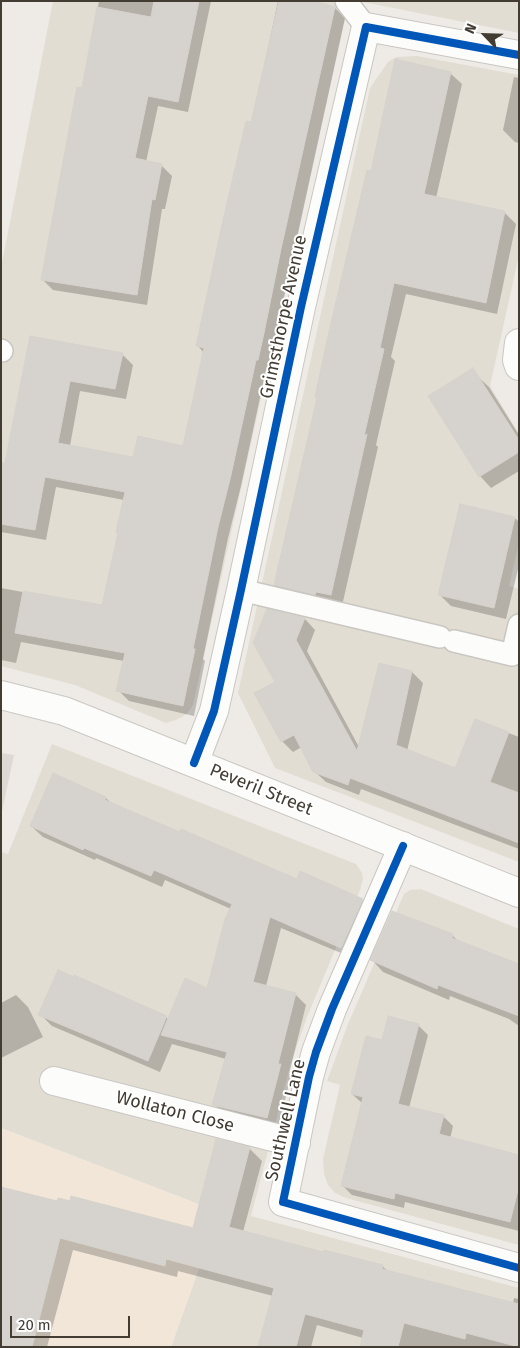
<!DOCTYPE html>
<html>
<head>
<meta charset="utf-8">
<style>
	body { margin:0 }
	#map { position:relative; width:520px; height:1348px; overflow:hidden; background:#eeebe6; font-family:"Fira Sans",sans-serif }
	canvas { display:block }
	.frame { position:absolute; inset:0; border:2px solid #433c33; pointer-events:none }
	.north { position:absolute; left:460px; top:10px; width:50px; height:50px; -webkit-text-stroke:4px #fff; paint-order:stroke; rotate:294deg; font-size:14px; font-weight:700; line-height:20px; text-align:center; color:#433c33 }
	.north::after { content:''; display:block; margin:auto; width:18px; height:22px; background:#433c33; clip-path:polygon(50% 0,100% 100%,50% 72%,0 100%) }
	.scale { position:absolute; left:10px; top:1316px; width:120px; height:22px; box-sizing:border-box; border:2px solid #433c33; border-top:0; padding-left:6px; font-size:15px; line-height:18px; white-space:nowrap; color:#433c33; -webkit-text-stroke:4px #fff; paint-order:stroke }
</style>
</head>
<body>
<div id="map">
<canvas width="520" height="1348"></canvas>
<div class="frame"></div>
<div class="north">N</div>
<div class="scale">20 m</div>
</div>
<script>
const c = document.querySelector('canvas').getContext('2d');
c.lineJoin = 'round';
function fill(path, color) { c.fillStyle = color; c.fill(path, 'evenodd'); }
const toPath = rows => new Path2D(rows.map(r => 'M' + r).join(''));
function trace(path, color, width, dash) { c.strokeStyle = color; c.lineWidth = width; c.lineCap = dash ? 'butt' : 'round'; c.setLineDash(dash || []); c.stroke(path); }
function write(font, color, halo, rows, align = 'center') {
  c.font = font + ' "Fira Sans",sans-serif'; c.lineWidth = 4; c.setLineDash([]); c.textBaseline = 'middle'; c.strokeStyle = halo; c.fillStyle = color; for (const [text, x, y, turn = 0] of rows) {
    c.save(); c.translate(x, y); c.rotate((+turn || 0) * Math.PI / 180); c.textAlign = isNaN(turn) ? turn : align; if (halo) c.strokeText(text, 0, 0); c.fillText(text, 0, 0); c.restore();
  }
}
fill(toPath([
	[53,1,349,1,193,705,187,714,176,720,166,723,75,685,1,666,1,268],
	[358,1,519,1,519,33],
	[417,56,519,75,519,255,490,386,519,434,519,543,509,586,519,589,519,862,275,768,238,693,370,88,388,62,396,57],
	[52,744,356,864,362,873,363,879,360,890,307,1017,291,1063,251,1216,519,1288,519,1347,171,1347,219,1212,1,1128,1,852,8,854],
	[421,889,519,929,519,1245,346,1198,335,1193,328,1185,324,1174,323,1159,340,1085,327,1081,348,1024,404,894,410,890]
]), '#e2ddd3');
fill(toPath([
	[1,1128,219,1212,171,1347,1,1347]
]), '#f1e6d8');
fill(toPath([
	[1,753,14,755,1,816]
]), '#dddad6');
fill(toPath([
	[99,1,211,1,188,112,158,106,146,162,162,166,172,176,165,209,162,209,147,305,53,290,42,279,83,90],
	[278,1,308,1,334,7,345,18,274,344,268,370,266,370,241,486,228,538,203,659,205,661,194,716,129,701,118,690,124,661,21,642,16,663,1,660,1,588,103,607,119,534,117,532,124,500,56,487,46,540,1,532,1,464,6,465,31,338,122,354,133,365,126,399,80,391,70,446,134,458,184,447,204,353,198,346,252,123],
	[450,73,462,84,436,198,504,212,516,224,497,314,406,294,391,357,395,361,376,445,378,447,342,606,287,596,275,585,372,172],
	[514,77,519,78,519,143,515,142,503,130],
	[476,375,489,387,519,435,519,471,491,488,480,476],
	[460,505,515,518,519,522,519,565,506,619,451,606,439,594],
	[267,610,305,619,315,630,307,651,359,747,412,672,423,683,407,751,456,770,475,720,519,737,519,849,361,789,359,795,326,782,314,771,302,747,293,752,282,741],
	[106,798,112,804,180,834,298,880,362,900,373,911,353,958,281,928,266,986,295,994,306,1005,289,1074,291,1076,278,1129,225,1115,214,1104,226,1059,172,1044,160,1072,52,1026,40,1014,75,977,169,1019,208,989,231,909,165,880,162,887,96,858,95,860,43,837,31,826],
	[393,912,453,936,460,943,519,966,519,1026,509,1019,450,996,449,1000,383,972,372,960],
	[16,995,28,1007,43,1037,1,1058,1,1003],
	[418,1025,428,1035,409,1108,443,1116,453,1126,450,1139,519,1156,519,1231,405,1202,404,1208,352,1195,342,1185,363,1104,352,1094,383,1042],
	[249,1148,262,1161,243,1232,324,1253,382,1266,389,1272,513,1304,514,1298,519,1299,519,1347,361,1347,363,1338,317,1325,311,1347,259,1347,273,1296,178,1271,177,1277,73,1250,47,1347,1,1347,58,1203,194,1229]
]), '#0003');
const building = toPath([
	[154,1,199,1,178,102,148,96,135,158,162,164,155,200,152,199,137,295,41,280,77,87,82,88,97,7,151,17,154,1],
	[279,1,314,1,335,7,281,249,264,333,258,360,256,360,231,475,218,527,193,649,195,649,183,706,116,691,125,653,15,633,23,591,102,605,118,533,116,532,125,492,45,477,35,530,1,524,1,463,5,463,30,336,123,353,115,389,70,381,58,443,133,457,138,436,183,446,204,348,196,346,222,225,246,121,251,122,279,1],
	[395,59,451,72,424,194,505,211,486,303,394,283,380,348,384,349,364,436,367,434,331,595,316,592,315,595,274,585,317,398,315,397,328,336,367,170,371,171,395,59],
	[473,368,519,440,519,452,479,477,428,396,473,368],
	[460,504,515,517,494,608,438,595,460,504],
	[267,609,305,618,296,640,357,751,379,663,412,671,396,745,455,768,475,719,509,732,490,782,519,793,519,843,350,778,348,785,313,772,294,735,281,742,254,693,275,682,253,643,267,609],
	[53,773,106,797,105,800,180,832,181,829,297,879,300,871,363,899,341,948,270,917,253,982,296,993,278,1064,281,1064,267,1118,212,1105,227,1052,161,1035,185,978,207,988,225,919,232,904,154,870,151,876,84,848,83,850,30,826,53,773],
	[392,911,453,934,452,938,519,964,519,1016,438,985,437,989,370,960,392,911],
	[58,970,74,977,74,975,167,1016,148,1061,38,1015,58,970],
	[388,1016,419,1024,398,1104,444,1115,439,1134,519,1155,519,1186,510,1222,395,1193,394,1199,341,1186,363,1097,351,1094,366,1036,382,1040,388,1016],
	[216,1139,250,1147,229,1227,323,1252,324,1250,383,1265,382,1269,519,1304,519,1347,466,1333,465,1339,404,1323,398,1347,360,1347,364,1330,305,1314,296,1347,258,1347,274,1288,166,1259,165,1266,60,1238,32,1347,1,1347,1,1187,57,1201,58,1198,70,1201,71,1196,193,1228,216,1139]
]);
fill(building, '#d6d2cd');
trace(building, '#d6d2cc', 1);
const service = toPath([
	[346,1,366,27],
	[1,350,2,351],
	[241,590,440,637],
	[454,641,512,655,519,625]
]);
const minor = toPath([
	[519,343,517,360,519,366],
	[1,695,64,711,519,893],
	[194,763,214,711,241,590,301,307,366,27,519,55],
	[403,846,332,1009,316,1052,309,1077,283,1202,519,1268],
	[54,1081,296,1143]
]);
trace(service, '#cac7c2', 24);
trace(minor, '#cac7c2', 30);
trace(service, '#fcfcfb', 21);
trace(minor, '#fcfcfb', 28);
trace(toPath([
	[194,763,214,711,241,590,301,307,366,27,519,55],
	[403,846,332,1009,316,1052,309,1077,283,1202,519,1268]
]), '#0057b8', 8);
write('18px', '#433c33', '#fff', [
	["Grimsthorpe Avenue",284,317,-78],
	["Peveril Street",261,790,22],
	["Wollaton Close",175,1112,14],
	["Southwell Lane",286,1120,-77]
]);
</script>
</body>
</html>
